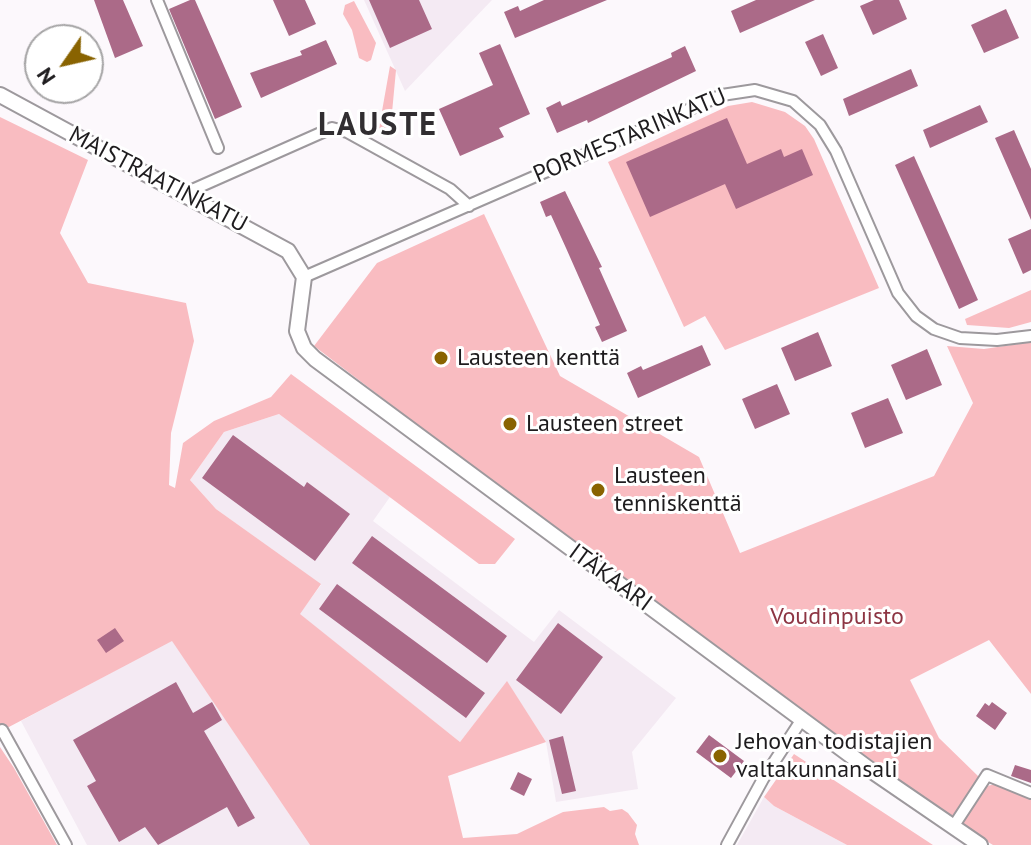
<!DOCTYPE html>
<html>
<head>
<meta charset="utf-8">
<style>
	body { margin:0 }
	#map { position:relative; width:1031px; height:845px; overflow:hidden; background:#fcf8fc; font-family:"PT Sans",sans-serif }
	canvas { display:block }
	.north { position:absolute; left:24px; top:24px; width:80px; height:80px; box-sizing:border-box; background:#fff; border:2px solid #a5a4a5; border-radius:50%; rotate:236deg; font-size:22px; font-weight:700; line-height:32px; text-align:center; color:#1e1c1e }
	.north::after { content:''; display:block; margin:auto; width:28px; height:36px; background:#896301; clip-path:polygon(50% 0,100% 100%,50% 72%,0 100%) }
</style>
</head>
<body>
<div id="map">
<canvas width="1031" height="845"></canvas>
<div class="north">N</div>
</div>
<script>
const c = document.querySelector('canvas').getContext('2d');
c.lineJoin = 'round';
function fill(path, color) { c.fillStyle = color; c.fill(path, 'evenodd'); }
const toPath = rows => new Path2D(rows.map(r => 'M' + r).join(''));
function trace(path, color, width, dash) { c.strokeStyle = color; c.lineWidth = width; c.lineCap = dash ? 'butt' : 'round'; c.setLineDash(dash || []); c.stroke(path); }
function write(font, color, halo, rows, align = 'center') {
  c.font = font + ' "PT Sans",sans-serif'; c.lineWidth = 6; c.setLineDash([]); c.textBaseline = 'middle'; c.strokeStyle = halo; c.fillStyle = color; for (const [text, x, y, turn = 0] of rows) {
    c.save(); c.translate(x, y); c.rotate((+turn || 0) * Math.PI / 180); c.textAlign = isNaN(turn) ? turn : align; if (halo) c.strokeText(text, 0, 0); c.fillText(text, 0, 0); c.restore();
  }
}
fill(toPath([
	[364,0,492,0,405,91],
	[279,414,390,497,373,521,534,642,559,610,676,698,632,752,638,789,556,802,546,742,507,682,460,742,299,614,321,585,216,509,190,480,224,432],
	[172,640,310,845,87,845,21,721],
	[764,797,774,806,847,845,737,845]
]), '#f4eaf3');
fill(toPath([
	[354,1,376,43,371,60,367,62,359,58,352,30,343,14,345,5],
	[390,66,396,70,390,134,379,128],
	[752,102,785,112,805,126,814,139,879,288,725,350,705,316,684,327,608,162,728,106],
	[0,117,88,160,60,233,88,283,186,303,194,341,171,433,169,485,175,488,183,443,214,421,271,397,291,374,515,539,495,564,479,564,279,414,224,432,190,480,216,509,321,584,300,614,460,742,507,681,546,742,448,776,463,838,517,834,563,812,604,807,610,811,622,809,628,813,637,825,635,834,639,845,310,845,172,641,7,728,0,728],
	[484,214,560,376,699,457,740,553,934,476,973,403,947,346,984,349,1031,342,1031,694,989,640,910,680,939,738,978,776,982,787,996,784,1031,798,1031,845,993,845,966,829,523,505,314,346,377,263],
	[1031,290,1031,322,1009,328,967,325,965,319],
	[0,747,14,768,57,845,0,845],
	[794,754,933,845,847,845,774,806,764,797]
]), '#f9bcc1');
fill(toPath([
	[94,0,123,0,143,46,115,58],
	[190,0,195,0,242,107,215,119,169,9],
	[273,0,305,0,316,24,289,36],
	[369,0,419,0,432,29,390,48],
	[544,0,607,0,515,38,504,12,518,6,520,11],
	[756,0,815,0,740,33,731,11],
	[874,0,899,0,907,19,873,35,860,6],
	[1006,9,1019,38,984,53,971,25],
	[823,34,838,68,821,76,805,42],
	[326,40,337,64,261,98,250,73,302,55,300,51],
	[500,44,530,114,499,128,504,137,460,156,439,109,493,85,479,53],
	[685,46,696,71,588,123,587,120,557,133,546,108,560,101,562,106,672,57,671,53],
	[911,69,918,86,849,116,843,99],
	[980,105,988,122,930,148,923,130],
	[727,118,747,164,781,149,784,157,802,149,813,175,736,209,725,184,650,217,626,162],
	[1014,130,1031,169,1031,220,995,138],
	[914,156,978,300,959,309,895,165],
	[565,191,602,267,599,268,627,331,602,342,595,327,600,325,566,248,551,215,546,217,540,202],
	[1031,229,1031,270,1023,274,1008,239],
	[818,332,832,366,795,381,781,348],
	[702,345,711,365,638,398,627,373,641,366,643,370],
	[927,349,942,385,906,400,891,365],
	[777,384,790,414,755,429,742,399],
	[888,398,903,433,865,448,851,413],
	[233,435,304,487,307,482,350,514,315,561,202,478],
	[372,536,507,636,487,663,352,563],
	[337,584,485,693,466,718,319,609],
	[558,623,603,657,561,714,516,680],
	[115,628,124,641,106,653,97,640],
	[176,682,193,713,212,702,222,720,204,731,255,818,238,827,227,807,158,845,145,827,119,842,87,786,96,781,73,740],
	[992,702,1007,713,995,730,976,716,985,703,989,706],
	[709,735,744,761,731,778,696,752],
	[563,736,576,791,562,794,549,740],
	[1015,765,1031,770,1031,783,1011,776],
	[518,772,532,779,524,796,510,789]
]), '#ab6a88');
const street = toPath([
	[157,0,218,148],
	[183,194,332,128,347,132,450,189,469,206],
	[304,277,722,95,755,90,793,101,820,125,836,151,898,293,916,316,934,329,960,338,997,340,1031,336],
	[2,730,66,845],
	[953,827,987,775,1031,793],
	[727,845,763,779,802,719]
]);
const secondary = toPath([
	[0,95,288,251,304,277,297,331,304,348,315,359,869,769,980,845]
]);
trace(street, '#9d999d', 14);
trace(secondary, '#9d999d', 18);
trace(street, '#fff', 10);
trace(secondary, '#fff', 14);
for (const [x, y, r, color] of [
	[441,358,8,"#896301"],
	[510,424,8,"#896301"],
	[598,490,8,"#896301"],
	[720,756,8,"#896301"]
]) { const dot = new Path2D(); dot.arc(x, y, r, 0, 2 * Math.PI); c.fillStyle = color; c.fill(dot); trace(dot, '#fff', 3); }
write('24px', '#1e1c1e', '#fff', [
	["PORMESTARINKATU",630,136,-23],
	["MAISTRAATINKATU",158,180,28],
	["ITÄKAARI",610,578,36]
]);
write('24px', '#1e1c1e', '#fff', [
	["Lausteen kenttä",457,358],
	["Lausteen street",526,424],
	["Lausteen",614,476],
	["tenniskenttä",614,504],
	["Jehovan todistajien",736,742],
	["valtakunnansali",736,770]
], 'left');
write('24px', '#8d3543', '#fff', [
	["Voudinpuisto",837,617]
]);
c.letterSpacing = '2px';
write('bold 32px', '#312e31', '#fff', [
	["LAUSTE",378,126]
]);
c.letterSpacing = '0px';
</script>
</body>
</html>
